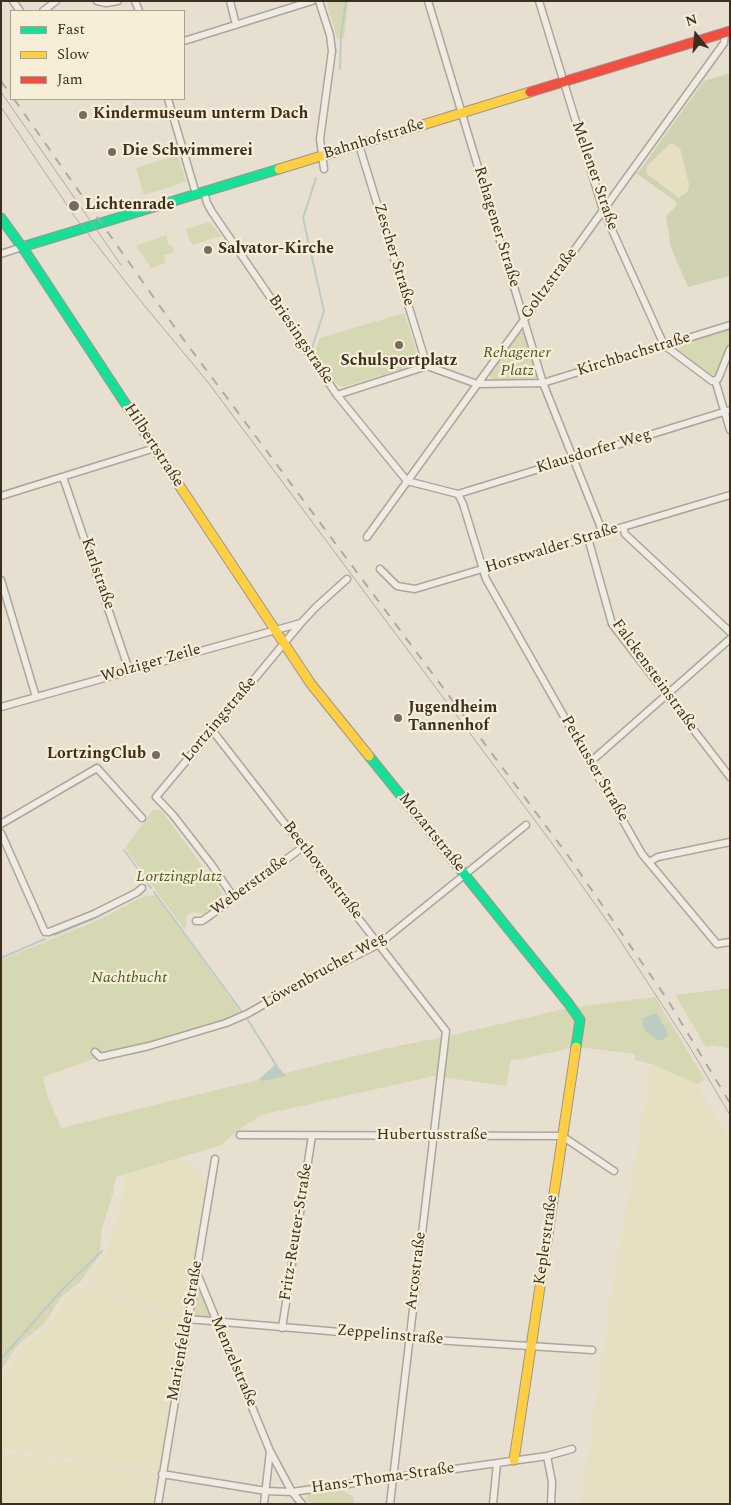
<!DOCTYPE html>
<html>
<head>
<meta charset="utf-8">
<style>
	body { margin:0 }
	#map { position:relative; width:731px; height:1505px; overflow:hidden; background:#e7e0d1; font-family:Spectral,serif }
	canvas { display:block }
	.frame { position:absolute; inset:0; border:2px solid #3d2e20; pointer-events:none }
	.legend { position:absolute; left:10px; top:10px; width:175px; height:90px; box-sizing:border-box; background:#f7eed8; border:1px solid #ada18e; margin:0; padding:6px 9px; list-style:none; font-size:15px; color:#3d2e20 }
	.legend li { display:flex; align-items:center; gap:10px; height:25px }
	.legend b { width:25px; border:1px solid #ada18e }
	.north { position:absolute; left:671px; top:10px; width:50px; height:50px; -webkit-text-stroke:4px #f7eed8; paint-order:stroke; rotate:343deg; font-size:14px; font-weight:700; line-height:20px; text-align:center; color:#3d2e20 }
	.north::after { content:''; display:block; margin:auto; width:18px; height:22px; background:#3d2e20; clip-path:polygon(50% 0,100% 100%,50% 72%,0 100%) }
</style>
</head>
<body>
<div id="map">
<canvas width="731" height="1505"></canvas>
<div class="frame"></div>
<ul class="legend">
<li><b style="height:6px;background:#16e098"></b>Fast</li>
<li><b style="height:6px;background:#ffcf43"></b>Slow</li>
<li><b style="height:6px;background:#f24e42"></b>Jam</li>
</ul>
<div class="north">N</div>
</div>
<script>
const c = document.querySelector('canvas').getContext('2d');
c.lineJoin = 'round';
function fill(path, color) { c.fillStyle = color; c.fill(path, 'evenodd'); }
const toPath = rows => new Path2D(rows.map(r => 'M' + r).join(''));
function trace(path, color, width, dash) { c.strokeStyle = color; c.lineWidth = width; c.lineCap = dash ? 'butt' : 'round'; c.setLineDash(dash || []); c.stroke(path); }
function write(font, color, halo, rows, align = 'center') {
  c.font = font + ' Spectral,serif'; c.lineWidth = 4.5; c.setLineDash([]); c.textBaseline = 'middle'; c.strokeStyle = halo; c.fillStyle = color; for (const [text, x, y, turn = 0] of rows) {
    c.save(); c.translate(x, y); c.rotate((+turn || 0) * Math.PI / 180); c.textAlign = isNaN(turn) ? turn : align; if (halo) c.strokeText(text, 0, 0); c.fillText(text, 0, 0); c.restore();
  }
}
fill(toPath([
	[672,143,680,148,689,184,688,190,679,198,646,174,647,166],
	[652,1064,697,1084,730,1140,730,1504,581,1504,612,1289],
	[177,1159,187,1161,197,1170,203,1177,205,1187,196,1254,184,1318,168,1315,144,1306,95,1285,89,1278,108,1249,112,1228,123,1202,124,1173],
	[88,1285,150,1311,167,1317,184,1320,160,1472,1,1449,1,1376,9,1368,23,1345,47,1328,67,1296,74,1291],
	[1,1452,156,1474,159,1477,155,1504,1,1504]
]), '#e6dfc2');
fill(toPath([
	[326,1,348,1,344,38,337,38],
	[178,155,186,182,144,195,136,168],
	[210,222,222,237,216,237,193,245,192,242,190,243,186,229],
	[166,235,169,245,172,245,174,252,164,255,166,263,151,268,136,246],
	[404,313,419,359,416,365,343,387,336,384,314,352,320,338],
	[727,329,730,331,730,341,716,374,709,376,678,352,680,344],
	[520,331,524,332,537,376,533,380,492,380,489,374],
	[153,810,161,810,222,892,221,900,203,914,192,912,186,917,186,927,184,929,125,848],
	[155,895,240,1012,228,1019,102,1056,43,1077,48,1097,61,1128,392,1047,449,1036,568,1008,655,997,705,1080,697,1084,652,1064,635,1060,635,1054,577,1047,516,1060,511,1059,506,1086,434,1076,261,1115,240,1129,221,1145,116,1177,113,1193,102,1228,99,1256,81,1281,60,1298,45,1323,16,1347,1,1371,1,960,101,919,142,897],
	[730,988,730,1049,712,1045,706,1047,675,995],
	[200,1286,211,1315,208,1318,190,1316,195,1287],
	[342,1490,353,1496,355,1504,313,1504,306,1500,305,1498,309,1494]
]), '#d6d7b3');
fill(toPath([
	[730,73,730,276,688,287,671,248,666,216,677,205,674,200,637,174,704,81],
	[671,143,680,148,689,184,688,191,679,198,646,173,647,166]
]), '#d1d1b3');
fill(toPath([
	[653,1014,657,1014,667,1031,668,1035,662,1040,657,1040,646,1032,642,1024,643,1018],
	[276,1064,286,1076,262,1081,259,1079]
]), '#bcccc2');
trace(toPath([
	[340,69,341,36,346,1],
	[312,348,324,311,303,218,316,178],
	[124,850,151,888],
	[154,892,242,1012],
	[136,896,141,894],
	[55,935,97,917,127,901],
	[1,958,45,939],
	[248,1020,276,1065],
	[1,1359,62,1290,102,1251]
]), '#bcccc2', 2);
const street = toPath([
	[13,1,20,11],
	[97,1,106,3,118,1],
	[135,1,139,11],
	[230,1,236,25],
	[319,1,330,35,332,51,320,139,324,169],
	[428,1,543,383,603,533],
	[539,1,603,210,664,345,712,381,718,379,730,349],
	[43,11,56,1],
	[184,41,312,1],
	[168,99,196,194],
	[359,145,427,366],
	[204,192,207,203,212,212,337,395,407,481],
	[1,254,22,247],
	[715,380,730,430],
	[337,395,427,366,477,384,543,383,730,325],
	[63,477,129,670],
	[407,481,458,494,463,504,486,579,642,854,717,944,730,942],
	[458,494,730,410],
	[1,496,155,448],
	[623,527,625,534,730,632],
	[367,537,724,43,725,33],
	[588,538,612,624,730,777],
	[380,569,397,586,415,589,730,495],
	[1,580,36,697],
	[1,707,301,623],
	[212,730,446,1031,390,1504],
	[589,761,596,757,730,639],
	[1,824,97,768,142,818],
	[1,833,45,932,49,932,94,914,136,893,142,888],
	[649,862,658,857,730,842],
	[234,898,211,864,173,815,156,797,301,623,316,607,347,579],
	[196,921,202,921,212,914,303,847],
	[95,1052,100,1057,149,1046,226,1023,247,1014,296,986,379,944,526,825],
	[240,1135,562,1136,614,1171],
	[196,1275,199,1278,270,1451,292,1492,302,1504],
	[187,1319,435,1340,592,1350],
	[282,1328,312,1136],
	[547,1456,552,1482,551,1504],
	[162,1474,266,1491,292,1492,547,1456,572,1449],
	[158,1504,215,1159],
	[264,1504,270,1451],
	[493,1504,497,1463]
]);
const fast = toPath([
	[1,218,27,254,175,479],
	[22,247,279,169],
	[369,756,569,1004,580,1020,576,1047]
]);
const slow = toPath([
	[279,169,530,92],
	[175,479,311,684,369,756],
	[514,1460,576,1047]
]);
const jam = toPath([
	[530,92,730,31]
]);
trace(street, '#ada599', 9);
trace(fast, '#9c958a', 11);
trace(slow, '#9c958a', 11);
trace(jam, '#9c958a', 11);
trace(street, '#efebe3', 6);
trace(fast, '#16e098', 9);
trace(slow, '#ffcf43', 9);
trace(jam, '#f24e42', 9);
trace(toPath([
	[1,92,121,265],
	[1,107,75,217,139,299,207,381,551,842,614,931,689,1046,730,1115]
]), '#afaaa2', 1);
trace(toPath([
	[1,81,11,95],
	[14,99,178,332,569,857,667,999,730,1103]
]), '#afaaa2', 2, [9, 9]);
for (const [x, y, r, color] of [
	[83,115,5,"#786c5e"],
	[112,152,5,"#786c5e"],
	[74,206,6,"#786c5e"],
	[208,250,5,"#786c5e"],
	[399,345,5,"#786c5e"],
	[398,718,5,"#786c5e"],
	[156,755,5,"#786c5e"]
]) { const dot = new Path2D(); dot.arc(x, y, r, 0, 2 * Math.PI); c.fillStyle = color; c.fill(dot); trace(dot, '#f7eed8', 2); }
write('bold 16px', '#3d2e20', '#f7eed8', [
	["Kindermuseum unterm Dach",93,115],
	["Die Schwimmerei",122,152],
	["Lichtenrade",85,206],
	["Salvator-Kirche",218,250],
	["Schulsportplatz",399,362,"center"],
	["Jugendheim",408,709],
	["Tannenhof",408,727],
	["LortzingClub",146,755,"right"]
], 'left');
write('16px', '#3d2e20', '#f7eed8', [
	["Bahnhofstraße",374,140,-17],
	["Mellener Straße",594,176,71],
	["Rehagener Straße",496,227,73],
	["Zescher Straße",393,255,73],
	["Goltzstraße",550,284,-54],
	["Briesingstraße",300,340,56],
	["Kirchbachstraße",634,355,-17],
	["Hilbertstraße",153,446,57],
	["Klausdorfer Weg",594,452,-17],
	["Horstwalder Straße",552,549,-17],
	["Karlstraße",97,574,71],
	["Wolziger Zeile",151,664,-16],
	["Falckensteinstraße",654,676,54],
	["Lortzingstraße",220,720,-50],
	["Petkusser Straße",594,769,60],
	["Mozartstraße",431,833,51],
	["Beethovenstraße",322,871,52],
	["Weberstraße",250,886,-36],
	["Löwenbrucher Weg",325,971,-29],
	["Hubertusstraße",432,1136],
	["Fritz-Reuter-Straße",297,1232,-81],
	["Keplerstraße",547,1240,-82],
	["Arcostraße",417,1271,-83],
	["Marienfelder Straße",186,1331,-80],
	["Zeppelinstraße",390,1336,5],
	["Menzelstraße",233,1362,67],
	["Hans-Thoma-Straße",383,1479,-8]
]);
write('italic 16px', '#4d5a26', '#f7eed8', [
	["Rehagener",517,354],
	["Platz",517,372],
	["Lortzingplatz",179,878],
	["Nachtbucht",129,979]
]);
</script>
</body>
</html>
